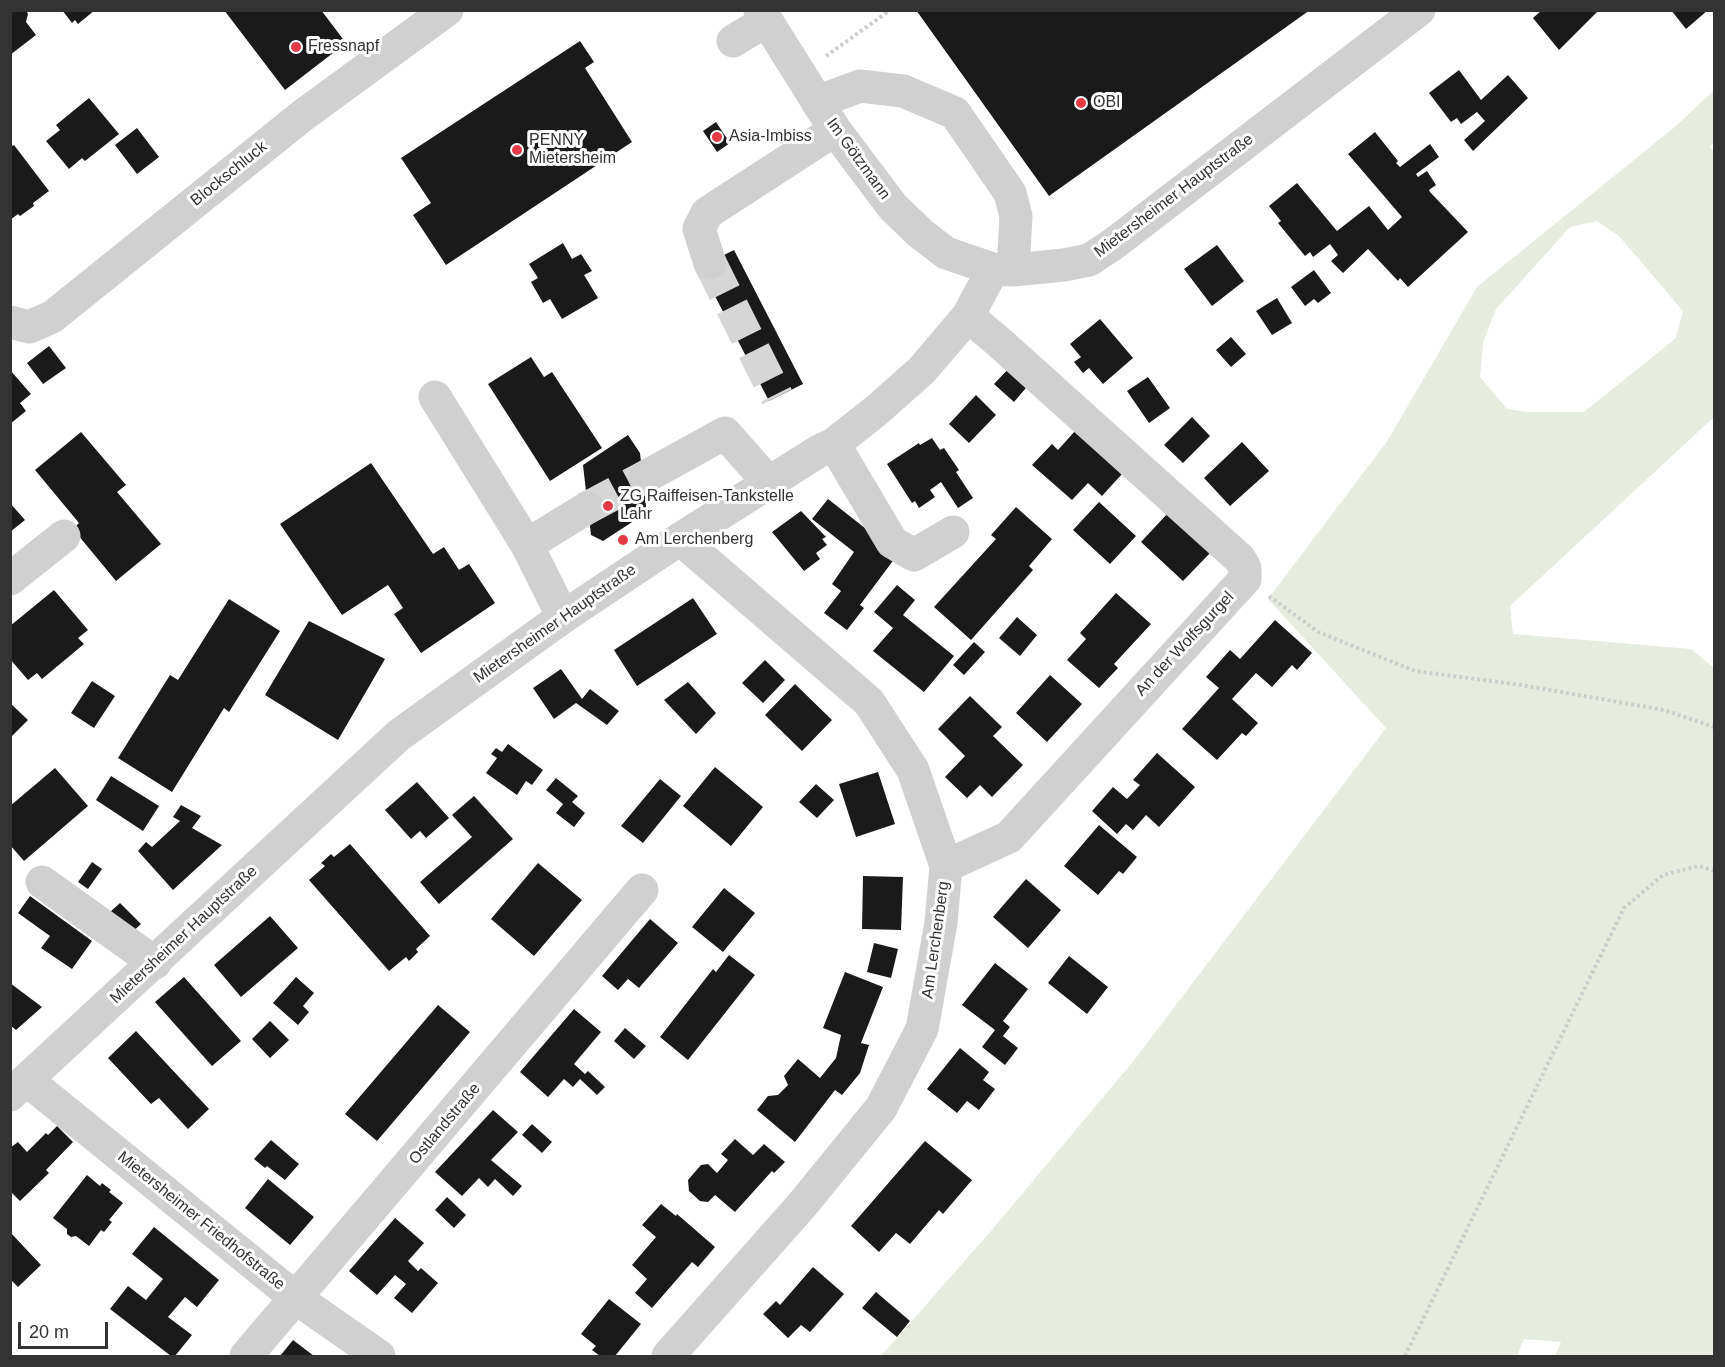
<!DOCTYPE html>
<html>
<head>
<meta charset="utf-8">
<style>
	body { margin:0 }
	#map { position:relative; width:1725px; height:1367px; overflow:hidden; background:#fff; font-family:Arial,sans-serif }
	canvas { display:block }
	.frame { position:absolute; inset:0; border:12px solid #333; pointer-events:none }
	.scale { position:absolute; left:18px; top:1322px; width:90px; height:27px; box-sizing:border-box; border:3px solid #333; border-top:0; padding-left:8px; font-size:18px; line-height:21px; white-space:nowrap; color:#333; -webkit-text-stroke:4px #fff; paint-order:stroke }
</style>
</head>
<body>
<div id="map">
<canvas width="1725" height="1367"></canvas>
<div class="frame"></div>
<div class="scale">20 m</div>
</div>
<script>
const c = document.querySelector('canvas').getContext('2d');
c.lineJoin = 'round';
function fill(path, color) { c.fillStyle = color; c.fill(path, 'evenodd'); }
const toPath = rows => new Path2D(rows.map(r => 'M' + r).join(''));
function trace(path, color, width, dash) { c.strokeStyle = color; c.lineWidth = width; c.lineCap = dash ? 'butt' : 'round'; c.setLineDash(dash || []); c.stroke(path); }
function write(font, color, halo, rows, align = 'center') {
  c.font = font + ' Arial,sans-serif'; c.lineWidth = 6; c.setLineDash([]); c.textBaseline = 'middle'; c.strokeStyle = halo; c.fillStyle = color; for (const [text, x, y, turn = 0] of rows) {
    c.save(); c.translate(x, y); c.rotate((+turn || 0) * Math.PI / 180); c.textAlign = isNaN(turn) ? turn : align; if (halo) c.strokeText(text, 0, 0); c.fillText(text, 0, 0); c.restore();
  }
}
fill(toPath([
	[1714,90,1714,142,1710,147,1714,153,1714,417,1510,606,1513,634,1691,649,1714,668,1714,1356,1555,1356,1561,1342,1524,1339,1517,1356,881,1356,992,1230,1135,1059,1386,728,1268,599,1388,440,1477,287,1676,126],
	[1597,221,1619,236,1683,311,1676,338,1584,412,1526,412,1507,409,1480,377,1483,343,1496,309,1570,227]
]), '#e6ecdf');
fill(toPath([
	[10,10,26,10,28,14,26,22,36,35,10,55],
	[62,10,95,10,78,24,75,20,72,23],
	[224,10,321,10,346,43,285,90],
	[916,10,1310,10,1049,196],
	[1542,10,1599,10,1559,50,1533,18],
	[1671,10,1708,10,1686,29],
	[580,41,594,62,585,68,632,142,446,265,413,215,431,203,401,158],
	[1459,70,1481,100,1508,75,1528,98,1473,151,1464,140,1485,121,1477,112,1461,124,1457,118,1451,122,1429,93],
	[89,98,119,134,85,161,82,158,69,169,46,141,60,130,56,125],
	[716,122,730,143,717,152,703,131],
	[137,128,159,157,137,174,115,145],
	[1375,132,1398,161,1396,163,1400,167,1430,144,1439,157,1416,174,1418,177,1427,171,1436,185,1429,190,1430,192,1468,232,1408,287,1400,278,1398,281,1368,249,1343,273,1331,261,1338,255,1330,244,1313,257,1310,252,1305,256,1278,223,1281,221,1269,206,1297,183,1337,231,1369,206,1388,230,1402,217,1348,154],
	[14,145,49,191,33,203,34,206,20,216,18,214,10,220,10,147],
	[563,243,572,259,581,254,592,271,584,275,598,298,562,319,550,299,543,303,531,282,538,278,529,264],
	[1217,245,1244,281,1212,306,1184,269],
	[734,250,803,384,769,401,700,267],
	[1314,270,1331,293,1318,303,1314,299,1305,306,1291,287],
	[1277,298,1292,323,1272,335,1256,311],
	[1100,319,1133,358,1103,384,1089,368,1083,373,1074,362,1081,357,1070,344],
	[1231,337,1246,354,1231,367,1216,350],
	[49,346,66,368,43,384,27,363],
	[531,357,544,377,552,372,602,448,550,481,488,384],
	[1012,365,1031,382,1014,402,994,384],
	[10,370,31,394,20,403,26,411,10,424],
	[1148,377,1170,408,1149,423,1127,391],
	[976,395,996,415,969,443,949,424],
	[1192,417,1210,436,1183,463,1164,445],
	[1075,431,1122,474,1102,496,1088,483,1072,500,1032,465,1052,444,1058,450],
	[81,432,126,485,117,492,161,544,116,581,73,529,79,523,35,470],
	[628,435,640,453,646,506,643,515,603,541,591,535,583,465],
	[932,438,940,450,944,448,959,470,956,472,973,498,958,508,941,482,930,490,935,497,919,508,915,501,912,503,887,464,919,443,920,445],
	[1242,442,1269,471,1230,506,1204,478],
	[371,463,433,554,444,547,459,570,469,564,495,603,421,653,394,614,403,608,388,585,342,615,280,524],
	[828,499,898,554,860,605,864,608,847,630,824,613,841,591,832,584,854,552,812,519],
	[1099,502,1136,536,1110,564,1073,530],
	[10,503,25,520,10,532],
	[1016,507,1052,539,1029,566,1033,570,971,640,934,607,996,539,991,535],
	[801,511,826,537,822,539,827,545,816,553,820,559,804,571,772,532],
	[1168,513,1210,553,1183,581,1141,542],
	[897,585,915,600,903,615,954,656,924,692,873,651,893,628,874,612],
	[54,590,88,630,78,638,84,644,42,679,37,673,28,680,10,659,10,626],
	[1116,593,1151,624,1114,664,1118,668,1099,688,1067,660,1086,639,1080,633],
	[693,598,717,634,637,686,614,650],
	[229,599,280,631,229,712,224,708,172,792,118,758,170,675,178,680],
	[1017,617,1037,635,1020,656,999,638],
	[1275,620,1312,653,1297,670,1292,665,1272,687,1256,673,1232,699,1258,723,1246,736,1242,733,1217,760,1182,729,1219,688,1206,677,1230,650,1240,659],
	[309,621,385,659,338,740,265,695],
	[974,642,985,652,964,675,953,665],
	[765,660,785,680,763,703,742,683],
	[561,669,582,699,590,689,619,711,607,725,576,703,554,719,533,688],
	[1050,675,1082,704,1047,742,1016,713],
	[92,681,115,696,94,728,71,713],
	[688,682,716,713,696,734,664,700],
	[795,684,832,720,802,751,765,715],
	[970,696,1002,727,993,736,1023,765,992,797,980,785,967,798,945,777,965,756,938,729],
	[10,703,28,720,10,738],
	[508,744,543,770,532,785,526,781,517,795,486,773,497,758,491,754,496,748,502,752],
	[1157,753,1195,787,1159,827,1146,815,1133,830,1126,824,1117,834,1092,811,1113,787,1127,799,1140,785,1133,780],
	[715,767,763,807,731,846,683,806],
	[55,768,88,806,24,861,10,845,10,806],
	[878,772,895,824,856,837,839,784],
	[111,776,159,806,143,831,96,800],
	[556,778,578,796,572,802,585,813,574,827,556,813,563,804,546,790],
	[660,779,681,796,643,843,621,826],
	[417,782,449,818,426,838,420,831,411,839,385,810],
	[816,784,834,800,817,818,799,802],
	[474,796,513,839,439,904,420,882,472,837,452,815],
	[181,805,201,816,192,828,222,845,173,890,138,851,146,842,152,847,180,821,173,817],
	[1099,825,1137,857,1123,874,1119,871,1098,895,1064,866],
	[350,844,430,936,416,949,418,952,409,961,406,957,389,971,309,880,325,866,321,863,331,854,334,857],
	[92,862,102,869,88,889,78,882],
	[538,863,582,900,534,956,491,919],
	[863,876,903,877,901,930,862,929],
	[1026,879,1061,910,1028,948,993,917],
	[724,888,755,913,723,952,692,927],
	[30,896,92,941,72,969,41,948,50,936,18,913],
	[120,903,141,924,130,934,109,913],
	[270,916,298,948,241,997,214,965],
	[650,919,678,943,639,988,628,979,618,990,602,976],
	[874,943,898,949,891,978,867,972],
	[729,955,755,975,688,1060,660,1037,713,969,716,972],
	[1069,956,1108,987,1087,1014,1048,983],
	[995,963,1028,989,1003,1021,1010,1027,1003,1036,1018,1048,1005,1065,982,1047,995,1030,962,1005],
	[845,972,883,987,861,1043,869,1045,860,1073,842,1095,835,1090,795,1142,757,1110,768,1096,778,1095,788,1085,784,1076,798,1059,820,1078,836,1058,841,1035,823,1028],
	[184,977,241,1041,212,1066,155,1002],
	[296,977,314,993,303,1006,309,1012,298,1025,273,1003],
	[10,983,42,1007,16,1030,10,1025],
	[438,1005,470,1032,377,1141,345,1114],
	[574,1009,601,1032,574,1064,585,1074,588,1071,605,1087,597,1095,580,1079,573,1087,564,1079,548,1097,520,1072],
	[270,1021,289,1040,270,1058,252,1039],
	[625,1028,646,1046,634,1059,614,1041],
	[136,1031,209,1109,188,1129,159,1098,151,1104,108,1058],
	[960,1048,989,1072,983,1080,995,1089,979,1110,967,1101,957,1113,927,1089],
	[493,1110,518,1132,491,1160,522,1186,513,1196,495,1179,488,1187,479,1178,462,1196,435,1172],
	[532,1124,552,1142,542,1153,522,1135],
	[57,1126,73,1142,46,1170,49,1173,20,1201,10,1191,10,1148,18,1142,27,1152,46,1133,48,1135],
	[735,1139,753,1155,764,1144,785,1162,774,1173,772,1171,735,1212,715,1195,708,1202,700,1201,689,1191,688,1180,701,1165,708,1164,717,1173,728,1160,721,1154],
	[271,1140,299,1164,285,1180,267,1166,265,1168,254,1159],
	[925,1141,972,1180,943,1214,939,1210,910,1244,896,1233,879,1252,851,1226],
	[87,1175,100,1186,102,1183,111,1190,109,1192,123,1203,109,1220,112,1222,104,1232,101,1230,89,1246,76,1236,71,1237,67,1234,67,1229,53,1218],
	[268,1179,314,1217,290,1245,245,1208],
	[447,1197,466,1215,454,1228,435,1210],
	[661,1204,676,1216,677,1214,715,1247,698,1267,692,1262,652,1308,635,1293,647,1279,632,1265,656,1237,642,1225],
	[395,1218,424,1243,408,1261,418,1271,421,1268,438,1283,412,1313,394,1298,406,1284,395,1275,377,1295,349,1271],
	[154,1227,219,1280,197,1307,185,1297,168,1317,192,1335,175,1356,171,1356,110,1309,128,1286,146,1300,163,1279,132,1254],
	[10,1232,41,1265,18,1287,10,1279],
	[813,1267,844,1294,810,1332,801,1325,788,1338,763,1314,776,1301,780,1305],
	[876,1292,910,1321,897,1337,862,1308],
	[609,1299,641,1324,615,1356,600,1356,592,1350,596,1346,581,1334],
	[293,1340,314,1356,280,1356]
]), '#1a1a1a');
trace(toPath([
	[710,263,777,397],
	[587,508,645,477]
]), '#d6d6d6', 33, [33, 16]);
trace(toPath([
	[826,56,886,13,884,10],
	[1269,596,1318,632,1415,671,1521,685,1664,710,1714,727],
	[1405,1356,1624,908,1663,875,1699,866,1714,871]
]), '#cdcdcd', 4, [3, 3]);
trace(toPath([
	[760,10,835,130,893,207,920,233,946,253,993,269,1013,270,1064,265,1089,260,1112,245,1419,10],
	[733,41,766,21],
	[817,102,860,86,903,91,955,113,1010,193,1016,216,1013,270],
	[710,263,699,229,707,213,835,130],
	[10,322,29,327,52,317,302,116,447,10],
	[435,397,527,545,563,617],
	[834,444,892,542,914,555,953,532],
	[645,477,725,433,769,483],
	[527,545,587,508],
	[10,579,64,536],
	[946,866,1009,837,1245,579,1245,568,1240,559,1000,343,968,316],
	[42,882,155,963],
	[28,1081,297,1299,379,1356],
	[10,1095,399,735,563,617,680,539,819,451,834,444,877,410,922,370,968,316,993,269],
	[246,1356,642,890],
	[668,1356,802,1205,881,1108,922,1029,941,923,946,866,913,770,869,702,680,539]
]), '#d0d0d0', 33);
for (const [x, y, r, color] of [
	[296,47,6,"#e63946"],
	[1081,103,6,"#e63946"],
	[717,137,6,"#e63946"],
	[517,150,6,"#e63946"],
	[608,506,6,"#e63946"],
	[623,540,6,"#e63946"]
]) { const dot = new Path2D(); dot.arc(x, y, r, 0, 2 * Math.PI); c.fillStyle = color; c.fill(dot); trace(dot, '#fff', 2); }
write('16px', '#333', '#fff', [
	["Fressnapf",308,47],
	["OBI",1093,103],
	["Asia-Imbiss",729,137],
	["PENNY",529,141],
	["Mietersheim",529,159],
	["ZG Raiffeisen-Tankstelle",620,497],
	["Lahr",620,515],
	["Am Lerchenberg",635,540]
], 'left');
write('16px', '#333', '#fff', [
	["Im Götzmann",858,159,54],
	["Blockschluck",229,174,-39],
	["Mietersheimer Hauptstraße",1174,196,-37],
	["Mietersheimer Hauptstraße",555,624,-35],
	["An der Wolfsgurgel",1185,644,-47],
	["Mietersheimer Hauptstraße",184,935,-43],
	["Am Lerchenberg",936,940,-82],
	["Ostlandstraße",445,1124,-50],
	["Mietersheimer Friedhofstraße",201,1221,39]
]);
</script>
</body>
</html>
